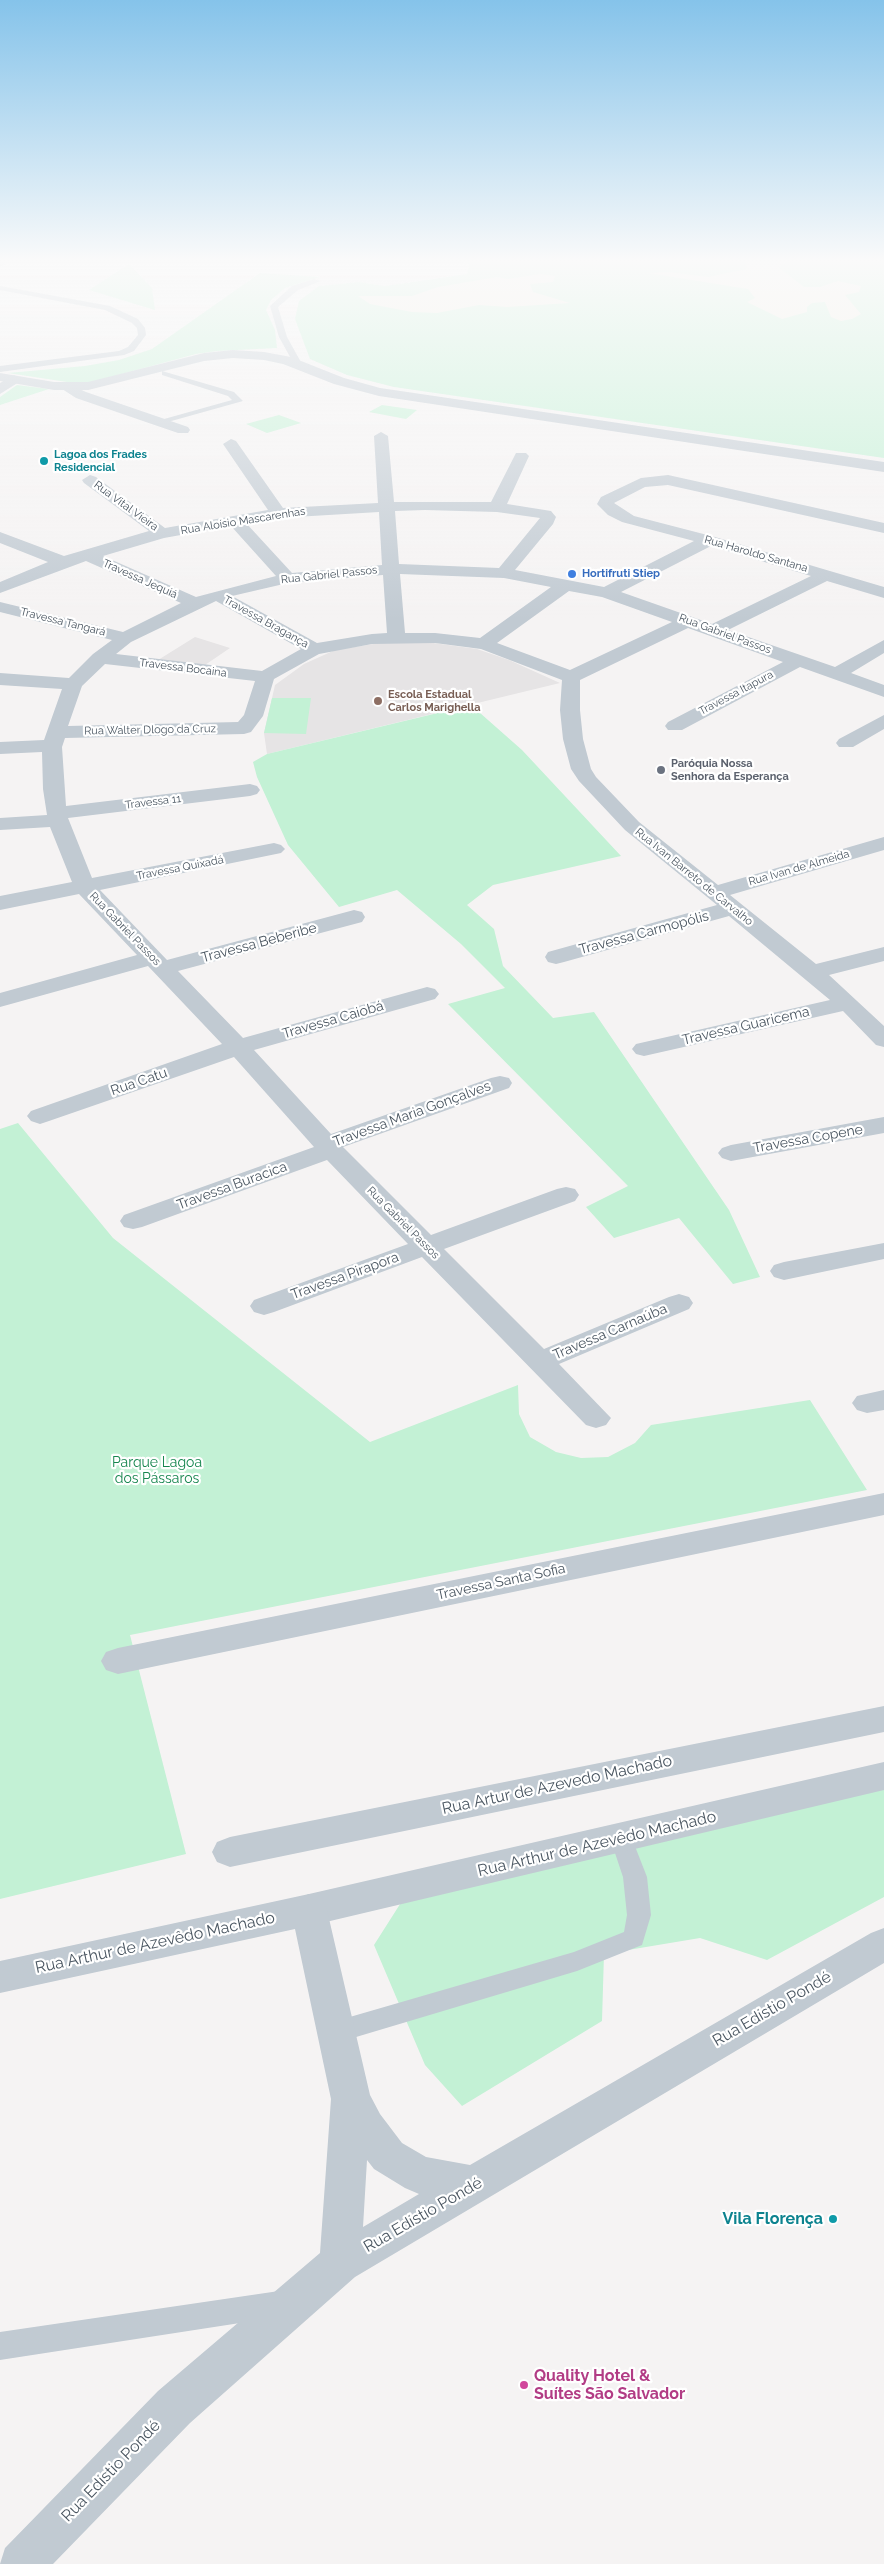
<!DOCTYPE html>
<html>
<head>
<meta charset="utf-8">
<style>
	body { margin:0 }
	canvas { display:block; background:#f5f3f3 }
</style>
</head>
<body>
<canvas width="884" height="2564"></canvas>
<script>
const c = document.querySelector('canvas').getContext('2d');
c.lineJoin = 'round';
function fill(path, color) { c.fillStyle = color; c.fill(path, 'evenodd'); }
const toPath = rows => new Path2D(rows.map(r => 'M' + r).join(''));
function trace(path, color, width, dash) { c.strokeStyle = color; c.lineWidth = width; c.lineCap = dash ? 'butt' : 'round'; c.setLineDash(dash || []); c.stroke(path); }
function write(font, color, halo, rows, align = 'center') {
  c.font = font + ' Raleway,sans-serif'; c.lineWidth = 4.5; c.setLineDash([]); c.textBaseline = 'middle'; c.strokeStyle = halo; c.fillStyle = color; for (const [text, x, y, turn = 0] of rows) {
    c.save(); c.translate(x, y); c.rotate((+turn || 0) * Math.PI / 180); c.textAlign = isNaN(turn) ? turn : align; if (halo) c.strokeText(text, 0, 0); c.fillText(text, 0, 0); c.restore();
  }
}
fill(toPath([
	[195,637,230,648,205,665,158,660],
	[426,642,477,649,509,660,560,683,267,754,264,733,275,685,304,664,335,650,380,643]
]), '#e6e4e5');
fill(toPath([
	[463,262,884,262,884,458,394,387,347,375,310,359,295,319,299,301,319,286,359,282,385,286,467,274,469,264],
	[129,264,152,288,155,310,89,290],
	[260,273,320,277,285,288,271,300,266,310,275,330,277,348,217,351,196,354,92,382,67,382,8,373,85,366,119,360,152,349],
	[17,385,49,389,0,405,0,397],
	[382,405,417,410,406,419,369,412],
	[279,415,301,423,267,433,246,424],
	[272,698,311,698,306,734,264,733],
	[471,705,522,750,621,856,493,885,467,905,494,929,503,966,553,1018,594,1012,729,1210,760,1277,733,1284,679,1218,614,1238,586,1207,628,1186,448,1004,505,988,461,944,397,890,339,907,288,845,257,777,253,762,267,754],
	[18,1123,113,1238,370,1442,518,1385,519,1414,530,1437,556,1452,581,1458,608,1457,635,1443,651,1425,810,1400,867,1490,130,1635,186,1854,0,1899,0,1129],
	[884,1788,884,1897,767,1960,700,1938,604,1954,602,2021,462,2106,425,2065,374,1945,402,1901]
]), '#c3f1d5');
fill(toPath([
	[746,262,787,262,778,267,804,287,820,287,838,281,861,286,859,292,845,295,861,314,852,319,841,321,831,317,825,302,812,303,807,307,807,312,782,319,747,302,755,298,748,289,648,273,669,272,708,277,747,269],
	[540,274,555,276,553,282,530,284,533,292,570,303,507,307,479,305,437,313,412,312,370,304,358,296,412,296,438,287,497,277,508,279]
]), '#f5f0e5');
fill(toPath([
	[314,279,321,281,298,290,278,307,287,337,302,364,298,367,294,364,279,337,270,306,292,286,314,279],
	[0,286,110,306,138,319,145,328,146,335,134,351,124,355,0,372,0,366,119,351,128,347,138,335,137,328,132,323,105,310,0,290,0,286],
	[162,371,234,392,243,401,157,425,157,421,232,400,228,396,162,375,162,371],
	[621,1829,629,1831,647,1877,651,1915,642,1945,577,1971,336,2043,327,2040,324,2032,327,2024,336,2021,574,1952,624,1932,627,1915,623,1877,610,1838,613,1831,621,1829],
	[279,2291,289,2295,293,2304,289,2313,279,2317,0,2360,0,2332,279,2291]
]), '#c1cad2');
fill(toPath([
	[0,262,8,262,0,267,0,262],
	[14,375,21,379,19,382,0,394,0,383,14,375],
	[66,383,86,392,188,427,190,430,188,433,178,433,76,398,59,387,66,383],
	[381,432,388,436,394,502,491,502,516,453,526,453,529,456,507,504,551,511,556,517,553,524,515,570,604,587,694,541,622,522,608,515,597,504,601,497,641,478,668,475,884,523,884,533,668,485,645,487,614,503,634,516,715,537,884,587,884,598,827,581,728,630,835,667,884,640,884,653,851,673,884,685,884,697,800,667,682,730,668,730,665,726,668,722,783,662,688,628,580,680,580,710,583,739,591,769,596,777,639,822,718,885,884,837,884,850,730,895,816,964,884,947,884,961,829,975,884,1026,884,1047,876,1045,843,1011,644,1056,636,1054,632,1049,636,1044,830,1000,729,916,564,962,556,964,548,962,545,957,548,952,717,905,625,830,579,781,571,769,563,739,560,710,562,680,481,649,435,643,372,644,319,654,274,679,263,716,251,732,244,734,65,738,62,747,66,806,250,784,257,786,260,790,257,794,250,796,68,818,92,878,274,843,281,845,285,849,281,853,100,890,167,960,354,910,362,912,365,917,362,922,178,971,243,1038,427,987,435,989,439,994,435,999,254,1050,331,1134,491,1078,500,1076,509,1078,512,1083,509,1088,343,1147,431,1235,557,1189,566,1187,575,1189,579,1195,575,1201,444,1249,544,1349,669,1297,679,1294,689,1297,693,1303,689,1309,559,1364,611,1418,606,1425,596,1428,586,1425,422,1257,274,1312,264,1315,254,1312,250,1306,254,1300,408,1244,327,1160,142,1227,133,1229,124,1227,120,1221,124,1215,314,1147,234,1057,49,1121,40,1124,31,1121,27,1116,31,1111,222,1044,148,966,0,1007,0,993,137,955,79,894,0,910,0,896,72,882,50,827,0,830,0,818,47,815,43,789,42,752,0,754,0,742,44,740,62,689,0,685,0,673,69,678,93,654,112,640,0,612,0,602,123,632,181,603,86,561,0,593,0,582,48,562,0,543,0,532,64,556,149,531,84,483,82,480,90,475,96,477,165,528,268,510,223,444,231,439,236,441,283,508,378,503,374,436,381,432],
	[425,510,497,512,540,518,499,568,399,564,395,511,425,510],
	[379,512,382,565,292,573,246,523,278,518,379,512],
	[231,526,276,576,196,597,103,556,164,538,231,526],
	[711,546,811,576,712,624,621,592,711,546],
	[400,574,504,578,551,587,480,638,435,633,405,633,400,574],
	[383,575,387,633,372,634,317,643,232,596,288,583,383,575],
	[569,591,602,597,672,622,570,670,497,643,569,591],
	[216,601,301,649,262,671,116,654,131,642,216,601],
	[105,664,255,681,244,715,238,722,68,726,82,686,105,664],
	[884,715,884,729,853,747,839,747,836,743,839,739,884,715],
	[884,1117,884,1133,731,1161,722,1158,718,1153,722,1148,731,1145,884,1117],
	[884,1243,884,1259,784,1280,774,1277,770,1271,774,1265,784,1262,884,1243],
	[884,1390,884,1410,867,1413,857,1410,852,1403,857,1396,884,1390],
	[884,1493,884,1515,118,1674,106,1670,101,1661,106,1652,118,1648,884,1493],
	[884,1706,884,1732,230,1867,217,1862,212,1852,217,1842,230,1837,884,1706],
	[884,1762,884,1790,309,1926,296,1921,291,1910,296,1899,309,1894,884,1762]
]), '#c1cad2');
fill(toPath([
	[233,350,264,352,291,357,344,378,380,388,884,462,884,472,379,396,334,384,283,364,264,360,233,358,204,361,88,390,54,390,0,381,0,373,54,382,88,382,204,353,233,350],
	[309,1894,322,1899,327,1910,370,2095,380,2114,402,2143,426,2157,470,2165,871,1933,884,1928,884,1963,355,2277,190,2423,53,2564,0,2564,5,2548,158,2391,320,2253,331,2099,295,1929,0,1993,0,1961,309,1894],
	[367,2160,374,2169,405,2188,419,2194,363,2227,367,2160]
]), '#c1cad2');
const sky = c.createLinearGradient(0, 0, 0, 620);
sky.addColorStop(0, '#85c3ea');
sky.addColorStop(0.42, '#fafafa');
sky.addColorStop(1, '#fafafa00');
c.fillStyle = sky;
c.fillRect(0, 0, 884, 620);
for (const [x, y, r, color] of [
	[44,461,5,"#0f9aa8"],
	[572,574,5,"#3f7fe0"],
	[378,701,5,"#8d6e63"],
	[661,770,5,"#6b7280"],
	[833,2219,5,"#0f9aa8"],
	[524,2385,5,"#d1479c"]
]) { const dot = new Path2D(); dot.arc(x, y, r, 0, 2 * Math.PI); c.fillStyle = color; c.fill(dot); trace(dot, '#fff', 2); }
write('bold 11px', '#0d838f', '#fff', [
	["Lagoa dos Frades",54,455],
	["Residencial",54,468]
], 'left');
write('11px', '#4a5661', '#fff', [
	["Rua Vital Vieira",126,506,36],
	["Rua Aloísio Mascarenhas",243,521,-9],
	["Rua Haroldo Santana",756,554,16],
	["Rua Gabriel Passos",329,575,-6],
	["Travessa Jequiá",140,579,24],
	["Travessa Tangará",63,622,14],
	["Travessa Bragança",266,622,29],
	["Rua Gabriel Passos",725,634,20],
	["Travessa Bocaina",183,668,7],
	["Travessa Itapura",736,693,-28],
	["Rua Walter Dlogo da Cruz",150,730,-1],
	["Travessa 11",153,802,-7],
	["Travessa Quixadá",180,868,-11],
	["Rua Ivan de Almeida",799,868,-16],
	["Rua Ivan Barreto de Carvalho",694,877,39],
	["Rua Gabriel Passos",125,929,46],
	["Rua Gabriel Passos",403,1223,45]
]);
write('bold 11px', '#366cbe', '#fff', [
	["Hortifruti Stiep",582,574]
], 'left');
write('bold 11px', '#785e54', '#fff', [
	["Escola Estadual",388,695],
	["Carlos Marighella",388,708]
], 'left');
write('bold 11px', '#5b616d', '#fff', [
	["Paróquia Nossa",671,764],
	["Senhora da Esperança",671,777]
], 'left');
write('14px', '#4a5661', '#fff', [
	["Travessa Carmopólis",644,933,-15],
	["Travessa Beberibe",259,943,-15],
	["Travessa Caiobá",333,1020,-16],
	["Travessa Guaricema",746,1026,-13],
	["Rua Catu",139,1082,-19],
	["Travessa Maria Gonçalves",412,1114,-20],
	["Travessa Copene",808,1139,-10],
	["Travessa Buracica",232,1186,-20],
	["Travessa Pirapora",345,1276,-20],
	["Travessa Carnaúba",610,1332,-23],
	["Travessa Santa Sofia",501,1582,-12]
]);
write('14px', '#17864f', '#fff', [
	["Parque Lagoa",157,1463],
	["dos Pássaros",157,1479]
]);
write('16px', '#4a5661', '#fff', [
	["Rua Artur de Azevedo Machado",557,1785,-12],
	["Rua Arthur de Azevêdo Machado",597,1844,-13],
	["Rua Arthur de Azevêdo Machado",155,1943,-12],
	["Rua Edístio Pondé",772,2009,-30],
	["Rua Edístio Pondé",423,2215,-30],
	["Rua Edístio Pondé",111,2471,-46]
]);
write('bold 16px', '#0d838f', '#fff', [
	["Vila Florença",823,2219]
], 'right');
write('bold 16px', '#b23c85', '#fff', [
	["Quality Hotel &",534,2376],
	["Suítes São Salvador",534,2394]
], 'left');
</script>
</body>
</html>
